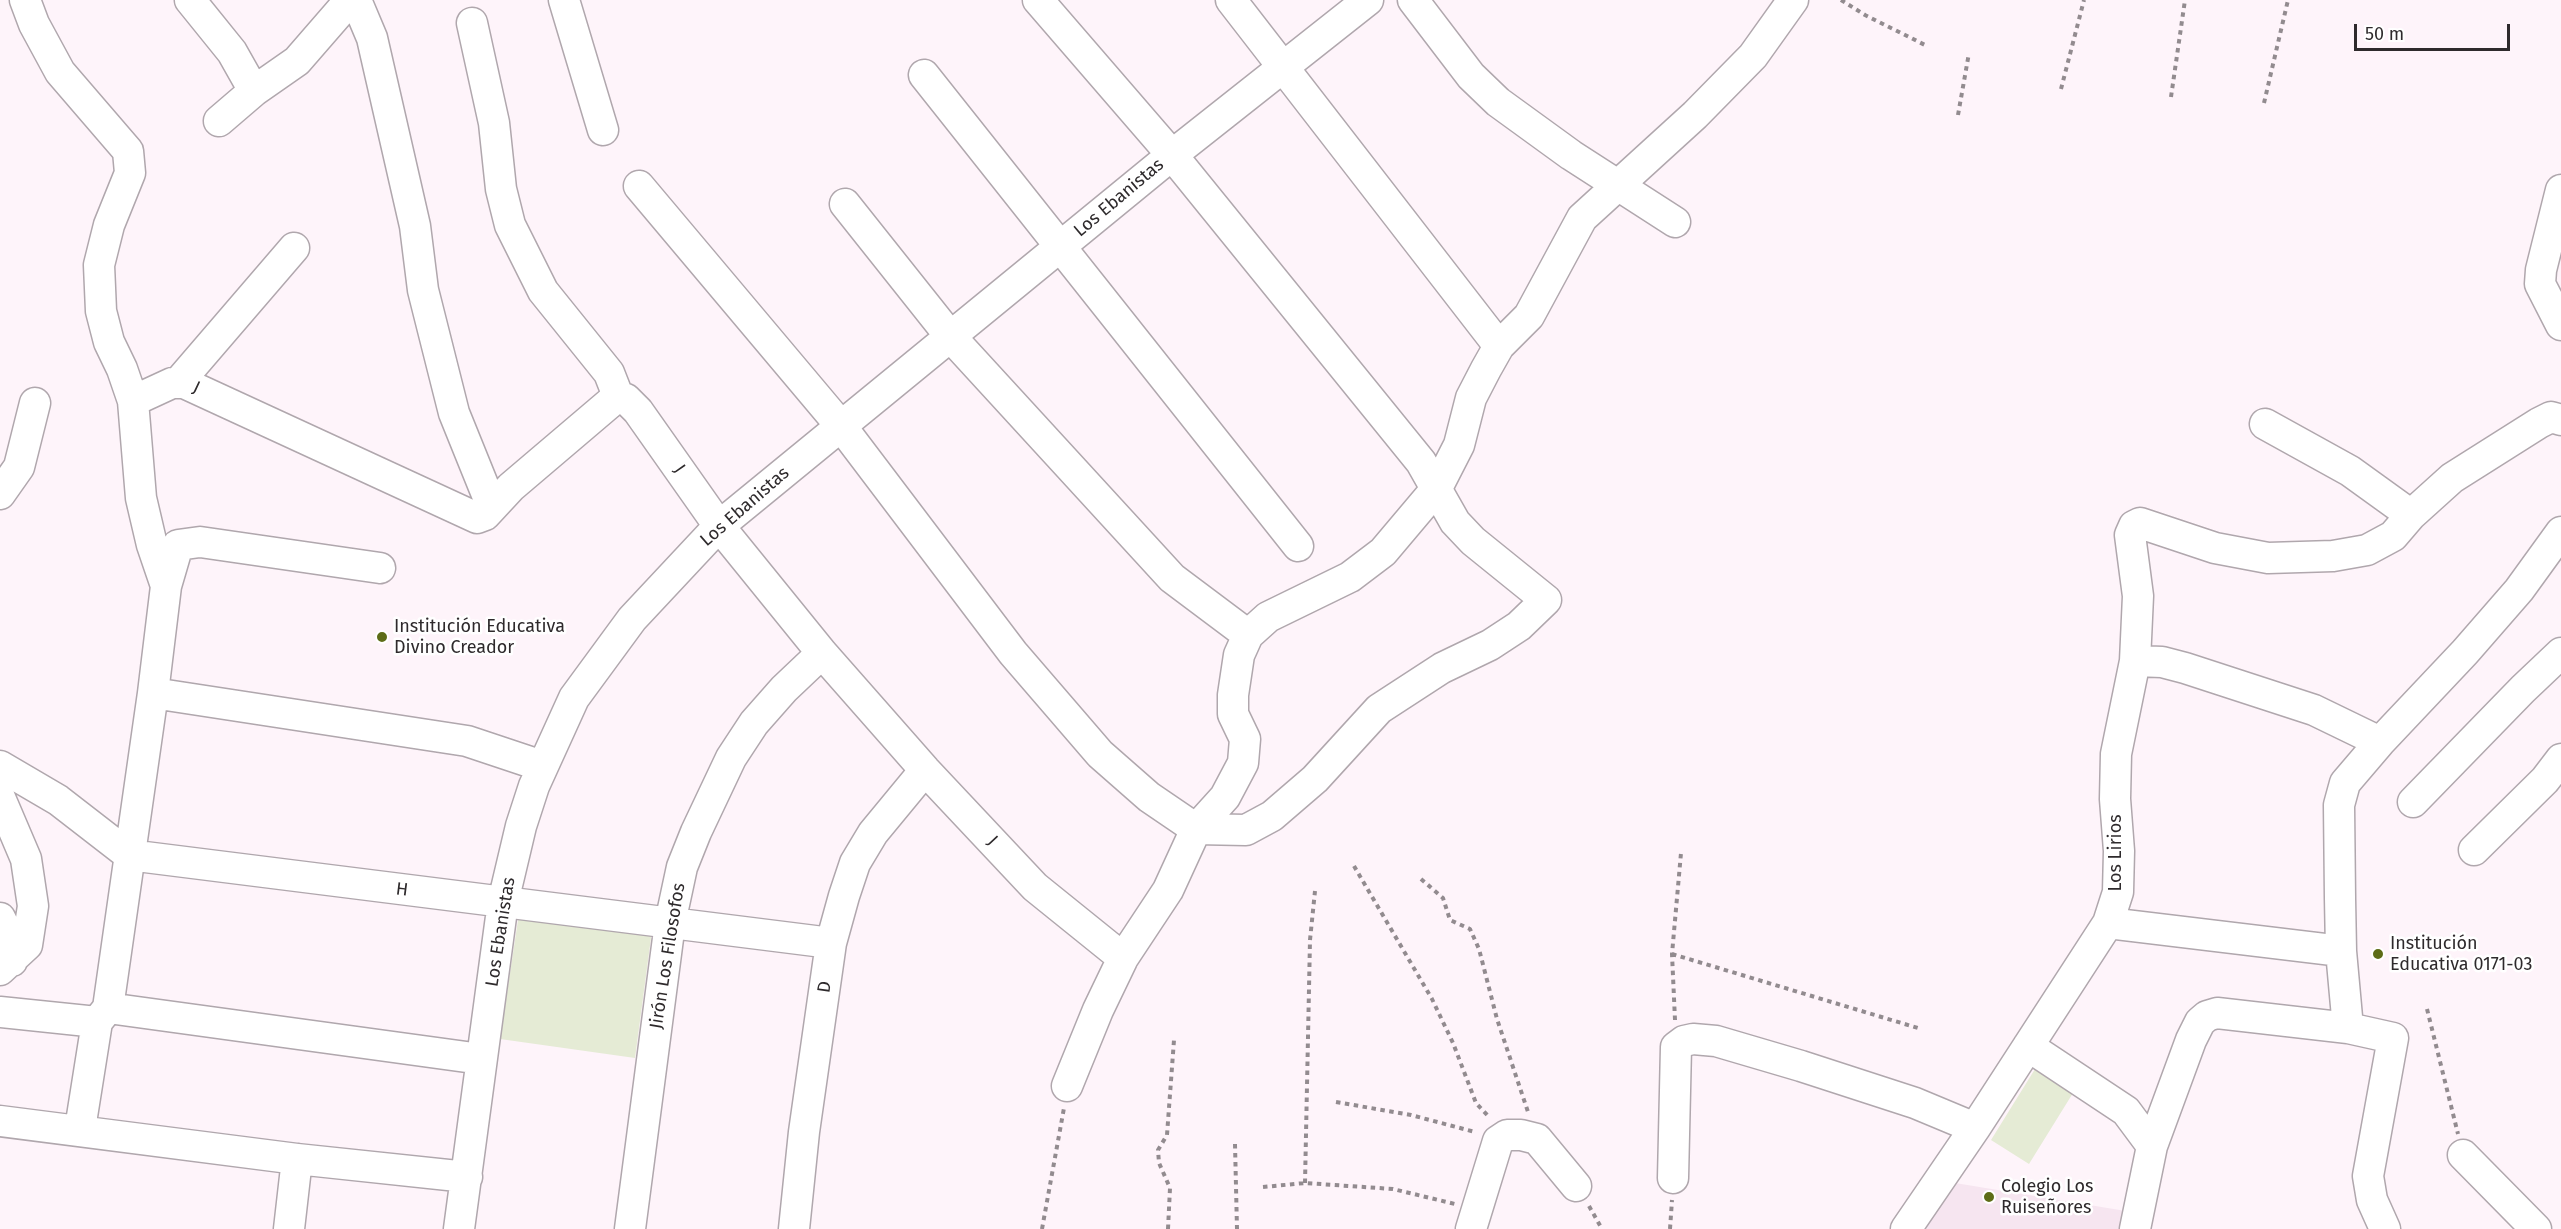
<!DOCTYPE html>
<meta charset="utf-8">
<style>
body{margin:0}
#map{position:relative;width:2561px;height:1229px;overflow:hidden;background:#fef4fa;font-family:"Fira Sans",sans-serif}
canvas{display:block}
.scale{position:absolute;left:2354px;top:24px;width:156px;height:27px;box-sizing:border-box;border:3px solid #2e2a2c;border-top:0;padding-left:8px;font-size:18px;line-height:21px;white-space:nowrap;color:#2e2a2c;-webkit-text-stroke:4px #fff;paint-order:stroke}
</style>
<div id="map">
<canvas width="2561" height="1229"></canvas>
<div class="scale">50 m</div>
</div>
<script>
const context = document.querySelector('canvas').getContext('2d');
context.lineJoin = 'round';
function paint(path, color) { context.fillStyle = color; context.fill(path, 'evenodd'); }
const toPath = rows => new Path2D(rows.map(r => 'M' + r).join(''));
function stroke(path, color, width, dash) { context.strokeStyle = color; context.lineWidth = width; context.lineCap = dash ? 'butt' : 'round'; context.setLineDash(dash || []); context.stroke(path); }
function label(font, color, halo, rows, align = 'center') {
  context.font = font + ' "Fira Sans",sans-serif'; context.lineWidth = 5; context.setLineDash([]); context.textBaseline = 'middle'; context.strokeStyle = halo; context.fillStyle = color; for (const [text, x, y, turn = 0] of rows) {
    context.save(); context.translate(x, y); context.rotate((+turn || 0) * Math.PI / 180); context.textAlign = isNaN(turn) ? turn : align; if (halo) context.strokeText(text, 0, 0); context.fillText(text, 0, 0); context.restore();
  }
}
const built = toPath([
 [1949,1182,2132,1212,2128,1229,1917,1229]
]);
const green = toPath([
 [520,907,653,923,635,1058,500,1039],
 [2035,1069,2073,1093,2029,1164,1991,1140]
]);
const path = toPath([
 [1841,0,1865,15,1925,45],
 [2061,89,2084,0],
 [2171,97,2185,0],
 [2264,103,2288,0],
 [1958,115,1969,53],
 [1354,866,1432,999,1453,1043,1476,1103,1489,1117],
 [1421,879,1443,898,1450,920,1470,929,1479,949,1497,1019,1528,1112],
 [1672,954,1918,1028],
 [2427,1009,2458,1134],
 [1675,1020,1672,954,1681,853],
 [1336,1102,1411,1115,1475,1132],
 [1235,1144,1237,1229],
 [1305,1183,1310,940,1315,891],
 [1263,1187,1305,1183,1393,1189,1455,1204],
 [1589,1206,1602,1229],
 [1042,1229,1064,1108],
 [1168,1229,1170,1188,1159,1163,1158,1150,1167,1135,1174,1040],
 [1670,1229,1672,1200]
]);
const minor = toPath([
 [25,0,34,24,60,72,128,151,130,173,109,225,99,265,101,311,109,342,122,369,133,401,141,498,152,545,166,586],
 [190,0,232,52,254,91],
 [356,0,372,38,415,226,423,290,454,413,492,507],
 [564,0,603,130],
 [1231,0,1499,346],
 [1413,0,1471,76,1498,102,1571,155,1675,222],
 [472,23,494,123,501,189,510,225,543,291,609,373,618,396],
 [924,75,1298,546],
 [219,121,254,91,297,61,350,0],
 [639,186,841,426,1013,653,1100,754,1149,797,1196,829,1246,830,1272,816,1315,779,1379,709,1442,668,1490,645,1519,626,1546,600,1473,541,1455,522,1421,462,1172,155,1038,0],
 [2561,190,2541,270,2540,284,2561,325],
 [845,204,950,336,1172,578,1248,635],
 [178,383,294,248],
 [618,396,626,399,638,411,719,526,822,653,925,770,1035,887,1123,958],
 [133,401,172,383,184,383,477,518,485,515,511,487,618,396],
 [2265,424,2350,471,2411,515],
 [0,494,19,467,35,403],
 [2135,661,2162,662,2185,668,2314,710,2380,742],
 [153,693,467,741,542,766],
 [0,766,58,800,129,855,831,943],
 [0,798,26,859,33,906,27,945,0,970],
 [2413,802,2523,689,2561,653],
 [2474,850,2545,780,2561,759],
 [0,918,4,926,12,961],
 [2108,923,2341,951],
 [108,1008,481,1059],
 [0,1012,97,1022],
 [2348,1028,2341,951,2340,898,2339,805,2345,783,2380,742,2465,652,2519,590,2561,532],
 [2028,1046,2126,1111,2152,1146],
 [1067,1086,1098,1010,1123,958,1168,890,1196,829,1225,797,1243,763,1245,739,1233,714,1233,695,1239,655,1248,635,1268,617,1350,577,1383,552,1437,488,1459,445,1471,398,1486,369,1499,346,1529,316,1582,218,1695,115,1753,56,1793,0],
 [0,1121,297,1159,467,1177],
 [80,1129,97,1022,108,1008,153,693,166,586,178,545,200,542,380,568],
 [2463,1155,2536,1229],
 [1673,1178,1676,1047,1684,1041,1693,1039,1716,1041,1801,1066,1915,1103,1975,1128],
 [289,1229,297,1159],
 [459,1229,503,902,521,826,534,786,574,698,632,619,719,526,1172,155,1368,0],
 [630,1229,670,923,682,867,696,832,731,758,754,723,784,689,822,653],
 [794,1229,804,1132,831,943,844,896,855,863,873,833,925,770],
 [1471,1229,1498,1141,1507,1135,1521,1135,1537,1139,1576,1186],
 [1906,1229,1975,1128,2108,923,2118,892,2119,851,2115,799,2116,754,2135,661,2138,596,2130,535,2134,526,2140,523,2215,548,2268,558,2333,556,2367,550,2393,536,2411,515,2452,478,2539,423,2551,417,2561,420],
 [2135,1229,2152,1146,2191,1040,2200,1022,2207,1016,2217,1013,2348,1028,2393,1038,2368,1176,2372,1200,2385,1229]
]);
const markers = [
 [382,637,6,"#5d6c17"],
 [2378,954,6,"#5d6c17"],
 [1989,1197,6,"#5d6c17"]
];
const streetNames = [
 ["Los Ebanistas",1119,198,-40],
 ["J",196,388,25],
 ["J",679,469,55],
 ["Los Ebanistas",745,507,-41],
 ["J",992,841,47],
 ["Los Lirios",2116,853,-90],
 ["H",402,890,7],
 ["Los Ebanistas",501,932,-81],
 ["Jirón Los Filosofos",668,956,-81],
 ["D",825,987,-82]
];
const poiNames = [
 ["Institución Educativa",394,627],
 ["Divino Creador",394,648],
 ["Institución",2390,944],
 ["Educativa 0171-03",2390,965],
 ["Colegio Los",2001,1187],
 ["Ruiseñores",2001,1208]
];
paint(built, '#f6e5f0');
paint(green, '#e5ebd5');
stroke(minor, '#b0a7ad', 33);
stroke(path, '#928b8f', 4, [4.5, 4.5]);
stroke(minor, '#fff', 30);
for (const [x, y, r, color] of markers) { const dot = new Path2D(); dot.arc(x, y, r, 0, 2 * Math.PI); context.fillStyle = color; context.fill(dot); stroke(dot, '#fff', 2); }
label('18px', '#2e2a2c', '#fff', streetNames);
label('18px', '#2e2a2c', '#fff', poiNames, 'left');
</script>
